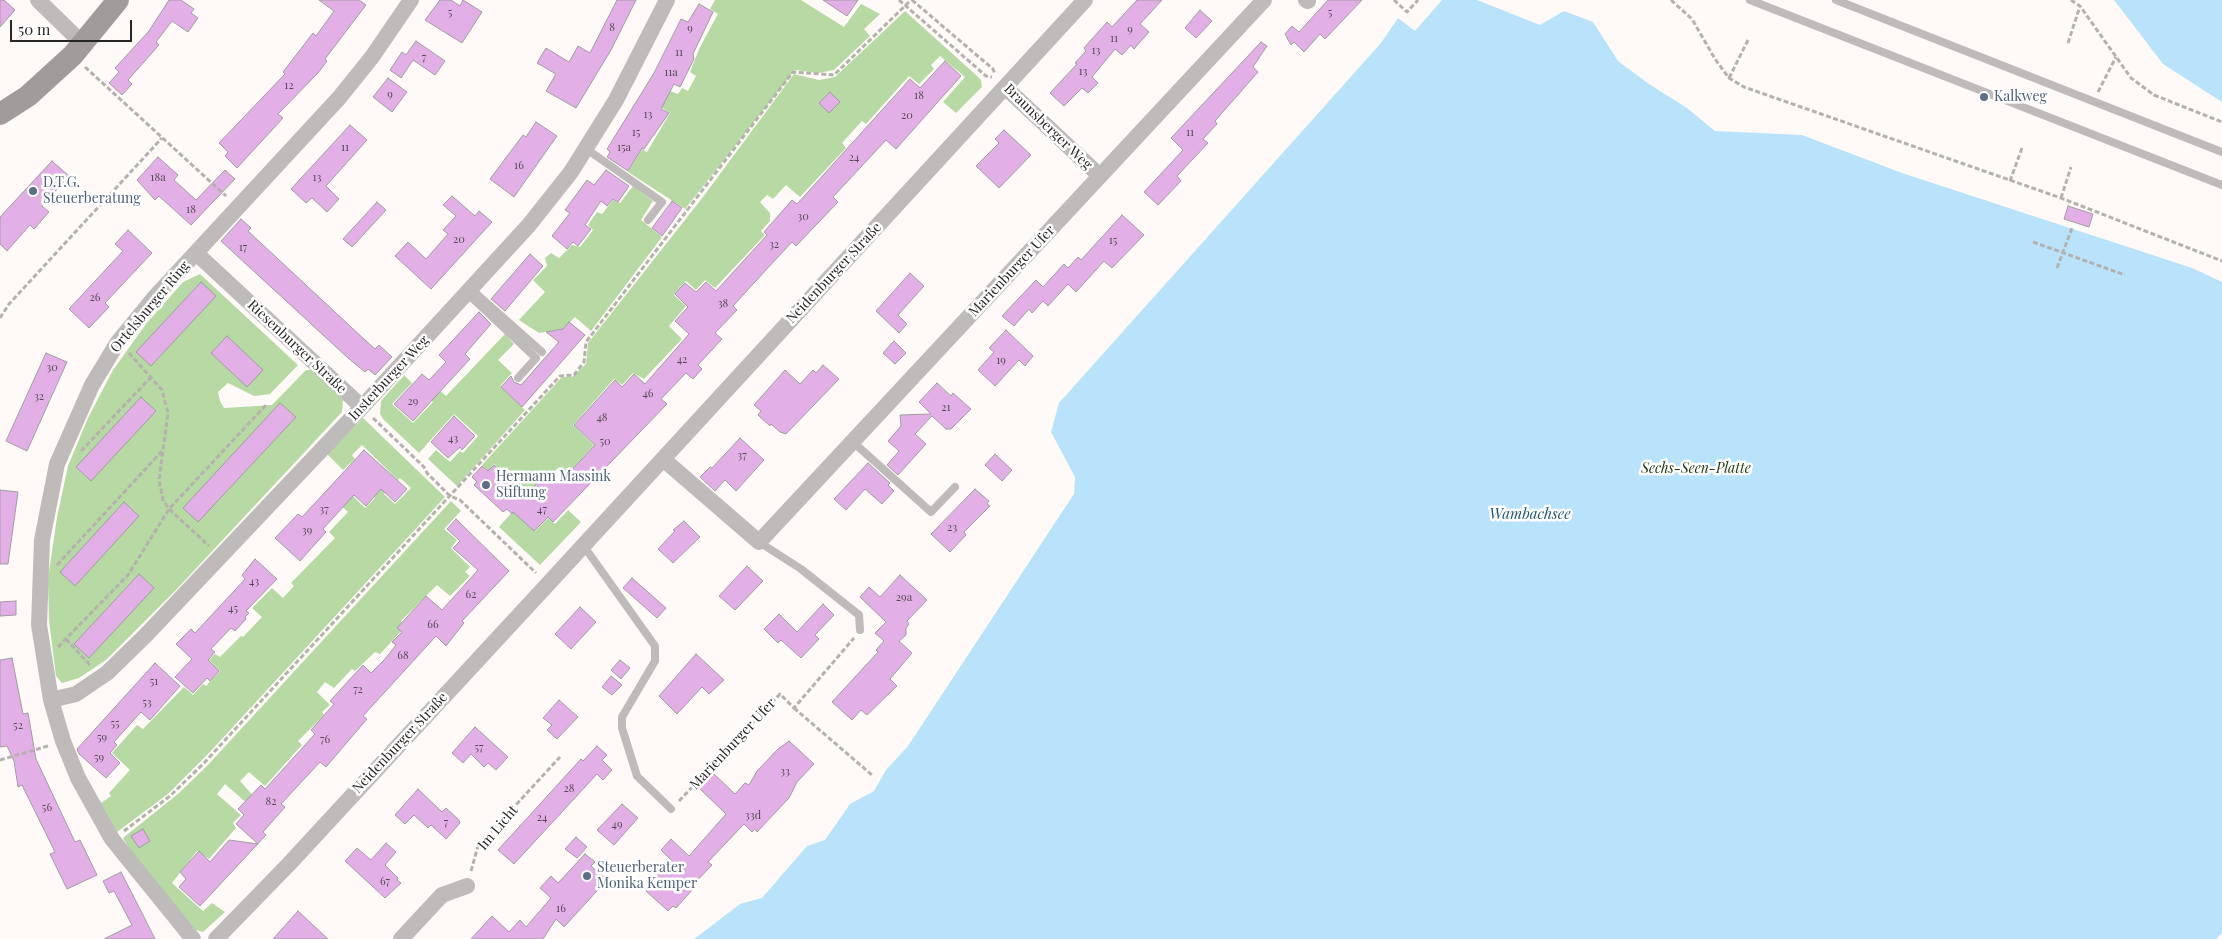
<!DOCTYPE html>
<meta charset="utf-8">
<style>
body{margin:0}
#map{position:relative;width:2222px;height:939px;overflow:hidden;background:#fffaf7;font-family:"Playfair Display",serif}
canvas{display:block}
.scale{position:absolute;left:10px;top:20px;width:122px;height:22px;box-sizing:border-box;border:2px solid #282624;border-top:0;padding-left:6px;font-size:15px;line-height:18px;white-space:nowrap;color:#282624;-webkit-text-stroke:4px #fff;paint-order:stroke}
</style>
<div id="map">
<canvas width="2222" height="939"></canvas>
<div class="scale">50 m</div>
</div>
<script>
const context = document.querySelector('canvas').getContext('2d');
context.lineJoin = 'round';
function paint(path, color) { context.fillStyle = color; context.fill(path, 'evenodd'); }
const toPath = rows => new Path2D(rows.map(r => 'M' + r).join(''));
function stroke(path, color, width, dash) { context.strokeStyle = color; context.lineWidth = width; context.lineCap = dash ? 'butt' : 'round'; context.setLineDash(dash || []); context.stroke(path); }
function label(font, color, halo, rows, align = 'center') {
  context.font = font + ' "Playfair Display",serif'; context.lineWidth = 5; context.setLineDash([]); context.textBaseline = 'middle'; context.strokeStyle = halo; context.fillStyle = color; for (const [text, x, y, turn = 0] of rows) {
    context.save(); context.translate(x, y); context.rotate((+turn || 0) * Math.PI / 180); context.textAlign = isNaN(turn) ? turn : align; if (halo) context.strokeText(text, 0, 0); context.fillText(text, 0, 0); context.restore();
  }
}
const green = toPath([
 [715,0,801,0,844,27,861,4,880,14,864,29,870,36,834,70,818,73,795,70,685,209,628,172,642,149,647,152,670,113,656,104,664,89,678,94,682,88,688,91,696,76,690,72,700,47,718,14,710,9],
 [905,11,975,74,981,80,982,87,956,113,943,102,965,77,940,56,931,65,934,69,919,84,909,76,866,124,862,121,842,143,846,148,800,197,786,185,773,199,767,195,760,202,770,213,770,221,761,231,765,235,715,288,705,280,696,290,686,281,679,288,674,295,686,306,669,326,682,339,644,379,633,373,622,385,614,379,573,425,594,445,568,474,559,467,551,475,546,472,523,502,518,498,524,491,494,464,488,471,482,465,562,377,572,377,586,364,588,343,703,197,794,74,819,80,835,77],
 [633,186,653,201,641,220,662,237,591,331,575,317,563,329,539,333,519,320,545,292,533,280,547,266,545,258,551,253,559,258,572,245,580,247,593,230,588,225,597,212,602,214,613,200,620,203],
 [200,274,298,365,270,394,254,396,228,383,218,392,220,401,224,408,272,405,306,370,312,370,343,400,342,412,176,590,106,660,79,678,62,683,56,676,49,620,48,579,57,517,68,466,88,418,113,370,146,324,183,282],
 [505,334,514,344,498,360,512,373,500,386,525,410,457,486,428,459,436,450,450,462,460,451,463,453,478,436,454,414,419,453,384,420,380,414,381,401,404,375,412,383,392,404,413,423,433,402,423,392,432,384,446,396],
 [363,418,445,497,209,753,168,794,117,832,101,803,111,796,109,793,130,770,112,753,137,725,143,729,184,687,193,695,203,684,206,686,220,671,209,660,215,654,220,657,241,636,243,637,262,617,252,608,272,588,283,598,294,586,291,583,335,538,329,532,348,512,335,500,346,489,365,508,375,498,355,479,387,490,384,494,395,504,411,488,400,478,398,480,362,445,352,455,355,459,343,470,327,454],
 [451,501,461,511,444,529,457,540,451,548,470,567,465,572,470,576,450,596,437,585,401,621,406,626,380,654,375,652,355,671,352,669,334,688,325,682,317,692,330,705,322,712,324,715,298,741,302,745,265,786,249,772,240,781,256,799,249,805,225,784,217,794,241,815,233,823,236,828,209,859,197,851,172,883,203,911,212,903,225,912,203,932,196,930,138,863,123,838,179,793,207,766],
 [568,510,581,522,540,565,499,527,513,511,535,531,548,518,555,524]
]);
const water = toPath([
 [1442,0,1477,0,1540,25,1564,11,1593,22,1618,61,1649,84,1687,108,1715,131,1802,135,1902,173,2192,268,2222,282,2222,933,2216,939,694,939,740,904,762,898,807,846,825,840,850,804,874,791,886,770,908,746,1074,494,1075,477,1051,432,1059,403,1381,43,1398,18,1415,31],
 [2114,0,2222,0,2222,102,2163,64]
]);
const building = toPath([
 [0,0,4,0,15,10,0,27,0,0],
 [169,0,181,0,194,9,191,13,198,18,188,32,172,21,156,42,159,45,128,80,132,84,122,95,109,83,119,72,115,68,149,31,169,0],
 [319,0,359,0,366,5,325,59,327,61,318,73,278,114,283,118,237,168,225,156,228,152,219,143,285,74,283,72,313,33,316,36,334,11,319,0],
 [440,0,451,0,460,6,463,0,482,12,462,43,425,20,440,0],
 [617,0,636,0,611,50,576,108,546,91,556,74,537,63,546,48,569,62,578,46,590,53,617,0],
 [823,0,858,0,847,16,823,0],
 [1137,0,1162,0,1140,24,1149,32,1134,49,1131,45,1122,55,1115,49,1092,77,1098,83,1088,93,1082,88,1064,106,1050,93,1077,64,1075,63,1086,51,1084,48,1107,22,1112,27,1137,0],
 [1328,0,1362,0,1325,39,1320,34,1304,52,1294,42,1291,45,1285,34,1292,26,1299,32,1328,0],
 [699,4,713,12,693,54,694,59,680,87,674,84,661,109,669,113,644,149,642,148,628,171,607,157,610,152,607,149,654,73,681,19,688,22,699,4],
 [1200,10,1212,21,1196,38,1185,28,1200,10],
 [416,41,445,61,435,75,413,60,401,78,390,70,402,52,406,55,416,41],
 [1261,42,1267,46,1253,67,1258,72,1215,121,1217,124,1203,139,1208,143,1177,176,1181,181,1158,205,1144,192,1183,150,1171,138,1261,42],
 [945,61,961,76,896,149,886,140,833,197,838,202,796,246,792,242,765,271,733,306,737,310,715,333,722,339,698,365,702,369,693,379,686,373,661,399,667,404,553,522,548,517,534,531,513,512,512,514,507,509,503,512,474,485,477,482,472,477,482,466,488,471,494,465,526,494,546,475,555,484,566,473,568,474,595,445,574,425,615,380,622,387,634,374,645,384,689,334,675,321,688,307,675,294,680,288,685,283,696,292,706,282,716,291,767,235,764,232,792,200,797,204,910,79,920,88,945,61],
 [388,78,407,92,392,112,373,97,388,78],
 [830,92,840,102,829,113,819,103,830,92],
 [536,122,557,136,514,197,490,179,523,135,526,137,536,122],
 [350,125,367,140,326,186,339,199,327,212,312,198,306,203,291,189,350,125],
 [1004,130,1031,155,999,188,976,166,999,143,995,139,1004,130],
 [158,157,178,175,174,180,196,200,225,170,235,179,191,225,159,196,155,200,137,180,158,157],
 [52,161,69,176,42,206,49,212,34,229,30,225,7,251,0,244,0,217,52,161],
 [606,170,629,186,618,202,613,199,607,206,601,201,585,225,591,229,578,246,573,242,567,249,552,236,570,213,565,210,587,180,594,185,606,170],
 [452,196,475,216,479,211,492,222,431,289,395,256,408,242,426,259,448,234,443,230,456,216,443,205,452,196],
 [672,201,682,208,662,236,652,228,672,201],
 [377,202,386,210,352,247,343,239,377,202],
 [2068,206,2093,214,2089,227,2064,219,2068,206],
 [1122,215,1144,235,1112,268,1104,261,1076,292,1068,284,1048,306,1043,301,1032,313,1029,309,1014,326,1002,316,1036,280,1043,287,1064,264,1068,268,1078,257,1081,260,1122,215],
 [241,219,251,228,248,231,365,340,375,349,379,345,392,357,375,375,368,369,365,372,348,358,221,241,241,219],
 [128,230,152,253,105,303,109,307,89,328,69,309,123,251,115,244,128,230],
 [530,254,543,266,505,311,491,299,530,254],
 [910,273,924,286,898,315,907,324,899,333,876,311,910,273],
 [201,282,216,296,151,366,136,352,201,282],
 [479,312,491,324,465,354,470,359,413,421,394,404,422,374,429,380,446,362,439,355,479,312],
 [569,322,585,335,522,407,501,387,511,376,514,382,521,385,559,342,546,332,563,329,569,322],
 [1006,330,1033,356,1025,366,1019,360,995,386,978,370,994,352,989,348,1006,330],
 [227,336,263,370,247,387,211,353,227,336],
 [894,341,906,353,895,364,883,353,894,341],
 [46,353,67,362,27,451,6,441,46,353],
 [823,365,839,379,786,434,780,432,771,424,770,426,758,415,761,411,754,405,785,370,800,384,813,370,816,373,823,365],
 [937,383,951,396,953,393,971,409,951,429,946,429,932,416,915,434,926,444,898,475,887,465,899,451,888,441,901,426,900,415,931,414,919,402,937,383],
 [141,397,156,411,91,481,76,467,141,397],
 [280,403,296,417,198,522,183,508,280,403],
 [454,416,475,436,462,450,460,447,448,458,431,442,454,416],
 [740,438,764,460,736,491,725,480,715,491,700,477,710,467,712,468,740,438],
 [364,450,407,489,395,502,381,489,366,506,354,495,323,529,326,532,300,561,275,538,298,514,302,517,364,450],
 [995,454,1012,470,1002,481,985,465,995,454],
 [868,463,890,483,888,485,894,491,882,504,865,489,846,510,834,499,868,463],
 [975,489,989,501,987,504,990,506,964,532,966,535,950,552,931,534,975,489],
 [0,490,18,492,8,564,0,564,0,490],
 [124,502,139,516,75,586,60,572,124,502],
 [456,519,509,571,462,621,464,623,446,646,436,636,363,716,367,719,326,767,320,762,281,804,285,807,263,832,266,835,200,906,179,887,186,879,180,872,199,851,210,862,229,840,258,844,236,824,244,815,238,809,261,785,265,789,315,734,311,730,334,704,330,701,363,665,371,673,385,659,396,645,392,642,402,632,397,628,426,596,442,610,478,570,453,548,460,541,447,529,456,519],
 [684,521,700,537,673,563,658,549,675,531,673,530,684,521],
 [255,559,277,579,246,611,249,613,245,617,246,619,235,631,231,628,211,649,215,652,208,660,219,671,210,681,207,678,193,693,175,677,192,659,176,644,191,629,195,633,234,591,245,579,242,575,255,559],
 [747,566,763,581,735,610,719,596,747,566],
 [139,574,154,588,89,658,74,644,139,574],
 [900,575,927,600,907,621,909,624,906,628,906,635,899,641,912,653,890,679,897,686,867,715,861,710,852,720,832,702,878,652,876,650,884,641,875,633,886,622,860,597,869,587,880,597,900,575],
 [632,578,666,608,657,618,623,588,632,578],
 [16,601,16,615,0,616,0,602,16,601],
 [823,604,834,615,815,635,819,639,801,658,781,640,778,643,764,629,779,614,797,632,823,604],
 [580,607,596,622,571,649,555,634,580,607],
 [696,654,724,680,709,694,702,687,677,714,659,696,696,654],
 [12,658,23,714,28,713,36,759,75,842,80,840,97,875,67,889,50,854,55,852,22,785,18,787,14,761,7,746,0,747,0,660,12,658],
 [620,660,630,668,621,679,611,670,620,660],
 [155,663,180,686,150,720,141,712,114,742,117,745,110,753,120,763,106,778,79,754,77,749,155,663],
 [611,676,622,685,612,695,602,687,611,676],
 [559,700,578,717,557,739,547,730,552,725,543,718,559,700],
 [475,727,508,757,496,770,488,763,484,767,471,754,463,763,452,753,475,727],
 [789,741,814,764,797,782,789,798,757,832,755,829,752,832,744,824,708,862,712,865,691,887,693,889,676,908,673,906,668,911,646,891,650,887,648,885,671,860,661,850,671,839,689,856,726,814,698,787,712,772,735,794,745,783,749,785,757,771,778,749,789,741],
 [597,746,607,755,602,760,612,770,603,780,597,774,514,864,498,850,581,759,583,761,597,746],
 [418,789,442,812,446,808,459,820,460,823,446,839,431,825,428,828,414,815,405,824,395,815,418,789],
 [622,804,638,818,614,845,597,830,622,804],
 [143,829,150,841,139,848,131,836,143,829],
 [576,837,587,847,577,858,565,849,576,837],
 [386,843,396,852,385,865,398,878,397,880,401,883,385,898,345,861,357,848,371,860,386,843],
 [585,854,595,862,591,866,607,880,564,927,556,919,543,939,471,939,492,916,509,932,520,920,526,927,551,898,540,888,551,876,558,883,585,854],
 [121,872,142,913,155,939,104,939,132,925,114,891,109,893,103,881,121,872],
 [298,911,328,939,273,939,298,911]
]);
const path = toPath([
 [899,0,986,76,992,77],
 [912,0,993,69,995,74],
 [1394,0,1407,12,1418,0],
 [1671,0,1692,19,1715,59,1729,78,1744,87,2061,198,2222,261],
 [2071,0,2080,6,2131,78,2154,95,2222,122],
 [2068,43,2080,6],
 [85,67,226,196],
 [1729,78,1748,40],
 [2098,92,2116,57],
 [2010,181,2022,148],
 [2061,198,2071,167],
 [2033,242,2125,275],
 [2057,268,2072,228],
 [0,318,9,304,162,138],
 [129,353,162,390,168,413,159,480,163,500,169,509,209,546],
 [373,418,424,467,427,473,450,496,460,500,536,573],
 [81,451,152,376],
 [57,565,163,450],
 [66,639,90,665],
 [58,647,128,575,169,509,267,404],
 [794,708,872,775],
 [0,760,48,746],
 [679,801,780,694,794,708,854,638],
 [124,831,170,796,204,763,560,376,574,375,584,362,586,342,793,72,834,75,911,0],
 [471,871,478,846,560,757]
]);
const service = toPath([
 [1750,0,2222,185],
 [1836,0,2222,152],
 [585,148,662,202,648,220],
 [471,289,542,352],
 [467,293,536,358,518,378],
 [853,442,931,512,955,487],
 [759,542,801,569,859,615,860,630],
 [583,545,655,646,655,661,622,717,622,728,637,776,671,809]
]);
const minor = toPath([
 [38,0,83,44],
 [1306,0,1308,1],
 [1005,87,1100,176],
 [196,253,362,407],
 [663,459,759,542,1264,0],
 [51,700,76,694,107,673,146,635,362,407,529,225,571,172,616,100,667,0],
 [193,939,112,839,78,778,63,741,51,700,39,625,42,540,57,464,92,385,118,342,154,298,339,98,372,57,411,0],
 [216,939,289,864,548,584,1085,0],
 [401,939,442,895,467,886]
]);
const secondary = toPath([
 [0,114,28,96,73,55,118,0]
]);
const markers = [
 [1984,97,5,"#5c6f8a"],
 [33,191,5,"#5c6f8a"],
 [486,485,5,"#5c6f8a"],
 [587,876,5,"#5c6f8a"]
];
const numberNames = [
 ["5",450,13],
 ["5",1330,13],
 ["8",612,28],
 ["9",690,29],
 ["9",1130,30],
 ["11",1114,39],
 ["13",1096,51],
 ["11",679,53],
 ["7",424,58],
 ["13",1083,72],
 ["11a",671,73],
 ["12",289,86],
 ["9",390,95],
 ["18",919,96],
 ["13",648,115],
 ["20",907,116],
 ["15",636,133],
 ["11",1190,133],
 ["11",345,148],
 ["15a",624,148],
 ["24",854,158],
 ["16",519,166],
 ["18a",158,178],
 ["13",317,178],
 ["18",191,210],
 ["30",803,217],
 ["20",459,240],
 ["15",1113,241],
 ["32",774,245],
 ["17",243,248],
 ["26",95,298],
 ["38",723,304],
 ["42",682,360],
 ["19",1001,361],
 ["30",52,368],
 ["46",648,394],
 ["32",39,397],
 ["29",413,402],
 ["21",946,408],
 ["48",602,418],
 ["43",453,439],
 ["50",605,442],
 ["37",742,456],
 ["37",324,510],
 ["47",542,510],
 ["23",952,528],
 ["39",307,531],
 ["43",254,582],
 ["62",471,595],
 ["29a",904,598],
 ["45",233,609],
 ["66",433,625],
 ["68",403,656],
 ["51",154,682],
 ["72",358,690],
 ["53",147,703],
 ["55",115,724],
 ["52",18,726],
 ["59",102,738],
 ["76",325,740],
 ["57",479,748],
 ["59",99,758],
 ["33",785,772],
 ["28",569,789],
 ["82",271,802],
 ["56",47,808],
 ["33d",753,816],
 ["24",542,818],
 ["7",446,823],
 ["49",617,825],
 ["67",385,882],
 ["16",561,909]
];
const serviceNames = [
 ["Kalkweg",1994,97],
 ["D.T.G.",43,183],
 ["Steuerberatung",43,199],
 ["Hermann Massink",496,477],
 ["Stiftung",496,493],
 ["Steuerberater",597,868],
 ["Monika Kemper",597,884]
];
const streetNames = [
 ["Braunsberger Weg",1048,127,44],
 ["Marienburger Ufer",1012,271,-47],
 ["Neidenburger Straße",834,273,-47],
 ["Ortelsburger Ring",150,307,-50],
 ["Riesenburger Straße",297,347,43],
 ["Insterburger Weg",389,378,-47],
 ["Neidenburger Straße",400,743,-47],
 ["Marienburger Ufer",733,744,-47],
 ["Im Licht",498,828,-50]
];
const parkNames = [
 ["Sechs-Seen-Platte",1696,469]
];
const waterNames = [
 ["Wambachsee",1530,514]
];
paint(green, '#b7d9a4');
paint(water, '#b9e2fb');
paint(building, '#e2b0e6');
stroke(building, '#a19ca1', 1);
stroke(path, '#b5b1ae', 3, [5, 2.5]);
stroke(service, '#bfbbbb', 8);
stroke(minor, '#bfbbbb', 16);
stroke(secondary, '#a19b9c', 22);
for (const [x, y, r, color] of markers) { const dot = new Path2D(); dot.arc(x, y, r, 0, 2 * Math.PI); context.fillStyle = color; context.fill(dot); stroke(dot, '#fff', 2); }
label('11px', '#564854', null, numberNames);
label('14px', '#4e5e75', '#fff', serviceNames, 'left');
label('14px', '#282624', '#fff', streetNames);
label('italic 14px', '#203a10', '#fff', parkNames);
label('italic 15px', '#235875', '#fff', waterNames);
</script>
